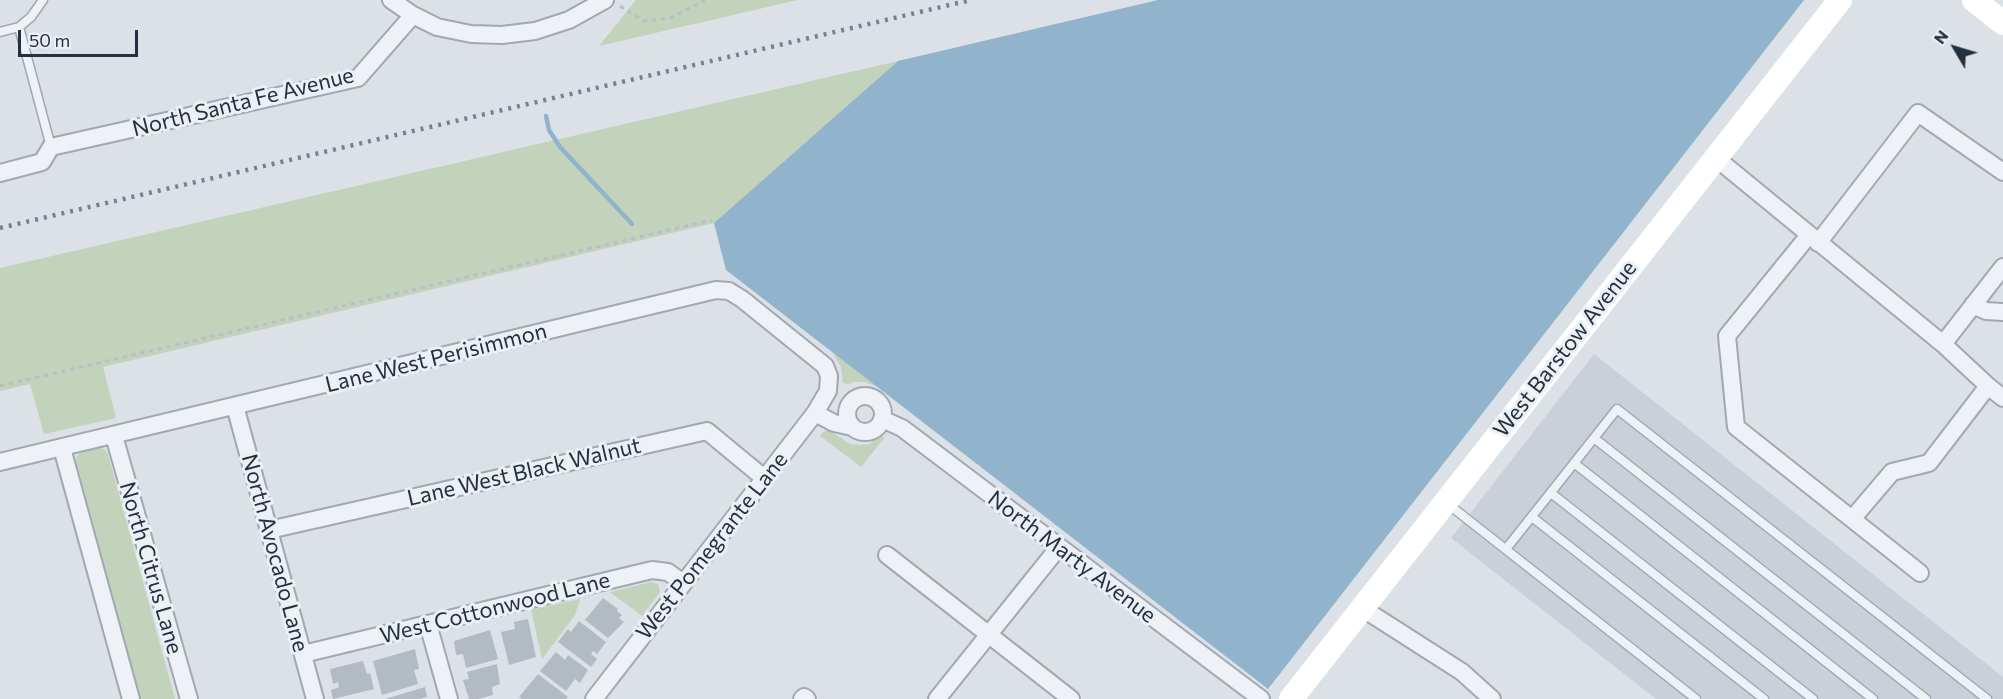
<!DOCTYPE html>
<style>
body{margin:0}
#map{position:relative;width:2003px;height:699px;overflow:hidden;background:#dbe1e7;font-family:Commissioner,sans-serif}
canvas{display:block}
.north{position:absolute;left:1925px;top:18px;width:60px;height:60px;-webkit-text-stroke:4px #eaf0f5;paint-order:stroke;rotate:308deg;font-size:16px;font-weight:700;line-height:24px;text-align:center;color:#23303e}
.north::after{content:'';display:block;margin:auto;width:21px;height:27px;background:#23303e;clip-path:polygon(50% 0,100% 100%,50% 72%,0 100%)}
.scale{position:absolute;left:18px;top:30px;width:120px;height:27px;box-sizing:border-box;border:3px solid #23303e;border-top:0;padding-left:8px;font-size:18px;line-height:21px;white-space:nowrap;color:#23303e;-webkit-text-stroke:4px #eaf0f5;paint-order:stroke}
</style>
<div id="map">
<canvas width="2003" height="699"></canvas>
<div class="north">N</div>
<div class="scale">50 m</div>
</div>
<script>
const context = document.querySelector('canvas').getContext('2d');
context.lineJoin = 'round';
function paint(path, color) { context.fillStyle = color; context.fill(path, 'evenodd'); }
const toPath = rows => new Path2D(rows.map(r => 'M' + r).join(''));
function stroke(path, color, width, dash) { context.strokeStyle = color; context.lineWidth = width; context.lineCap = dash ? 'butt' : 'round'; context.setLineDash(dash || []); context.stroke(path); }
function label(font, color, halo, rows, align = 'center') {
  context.font = font + ' Commissioner,sans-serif'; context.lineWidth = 6; context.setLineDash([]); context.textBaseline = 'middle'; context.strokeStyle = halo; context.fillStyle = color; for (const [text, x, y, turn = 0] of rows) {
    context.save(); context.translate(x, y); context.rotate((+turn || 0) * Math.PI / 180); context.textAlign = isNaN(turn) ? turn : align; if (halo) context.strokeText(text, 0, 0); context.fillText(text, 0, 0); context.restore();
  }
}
const built = toPath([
 [1594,354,2003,677,2003,699,1656,699,1451,538]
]);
const green = toPath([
 [636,0,798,0,599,46],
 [898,61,714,223,103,367,116,418,44,434,30,384,0,391,0,268],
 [832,351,876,386,864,382,853,382,848,384,843,383,841,367],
 [829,430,850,444,860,445,869,444,879,436,885,437,861,467,820,436,823,432],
 [99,448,104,449,108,454,175,699,141,699,76,461,77,456,82,452],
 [651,582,658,584,660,592,642,616,610,592],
 [580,599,575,615,542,659,531,610]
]);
const water = toPath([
 [1158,0,1804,0,1268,689,726,270,714,223,898,61]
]);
const stream = toPath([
 [546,116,549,130,560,147,632,224]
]);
const building = toPath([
 [603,598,618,609,617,611,622,615,619,618,624,622,608,638,585,620],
 [528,619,536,657,509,665,501,632,515,629,514,622],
 [579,621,606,642,597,654,593,651,591,654,597,659,591,667,558,642,568,629,571,632],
 [490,630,498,659,466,668,463,654,456,655,454,641],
 [415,649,419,669,414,670,418,684,382,695,373,661],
 [556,652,565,660,568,655,588,670,580,683,575,679,566,691,540,671],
 [363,661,367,674,370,673,374,689,333,699,331,690,339,687,338,682,333,684,330,669],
 [497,664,500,684,492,687,493,695,478,699,469,699,463,680,469,679,467,672],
 [538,674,568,697,566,699,522,699,519,697],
 [425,687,427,697,420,699,385,699]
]);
const path = toPath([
 [620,6,644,21,670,18,705,0],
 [0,386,712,220]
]);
const lane = toPath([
 [43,0,31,17,19,27,51,147],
 [0,32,19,27],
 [1594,438,1926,699],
 [1574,463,1873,699],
 [1551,493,1813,699],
 [1448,504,1696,699],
 [1532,517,1764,699],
 [1506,549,1617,409,1987,699]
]);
const street = toPath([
 [391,0,413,15,437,27,471,34,502,35,535,31,569,20,605,0],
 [1716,158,1943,344,1988,386,2003,398],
 [0,173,42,162,51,147,358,78,413,15],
 [1809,235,1727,336,1736,427,1920,573],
 [1818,243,1918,113,2003,172],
 [1973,305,1986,311,2003,312],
 [1943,344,2003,267],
 '847 414a18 18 0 1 1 36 0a18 18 0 1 1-36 0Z',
 [235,406,315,699],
 [815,413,834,423,852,427],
 [882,419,902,428,1261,699],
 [114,436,189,699],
 [62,448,131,699],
 [0,462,716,290,729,291,742,299,825,366,829,376,828,391,815,413,594,699],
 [1852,519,1892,472,1929,463,1988,386],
 [269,530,707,431,764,478],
 [887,555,1071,699],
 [1362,608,1462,672,1492,699],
 [428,624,449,699],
 [303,654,652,570,668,572,683,583],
 [802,699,804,697,807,699],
 [937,699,1059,547]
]);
const secondary = toPath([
 [1974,0,2003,23],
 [1291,699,1840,0]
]);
const rail = toPath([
 [0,228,971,0]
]);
const streetNames = [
 ["North Santa Fe Avenue",243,102,-14],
 ["West Barstow Avenue",1565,349,-52],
 ["Lane West Perisimmon",436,358,-14],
 ["Lane West Black Walnut",524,472,-13],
 ["West Pomegrante Lane",712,546,-52],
 ["North Avocado Lane",275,553,75],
 ["North Marty Avenue",1072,557,37],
 ["North Citrus Lane",151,568,74],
 ["West Cottonwood Lane",495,608,-14]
];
paint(built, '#c9d0d9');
paint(green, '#c3d2bb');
paint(water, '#91b3cc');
stroke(stream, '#91b3cc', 4.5);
paint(building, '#b2bac4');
stroke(lane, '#a0a8b1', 11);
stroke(street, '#a0a8b1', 20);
stroke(path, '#b9bfc5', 3, [4.5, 4.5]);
stroke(lane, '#eef1f5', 8);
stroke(street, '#eef1f5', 16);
stroke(secondary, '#fff', 24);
stroke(rail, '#738292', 4.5, [3, 6]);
label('22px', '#23303e', '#eaf0f5', streetNames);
</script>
